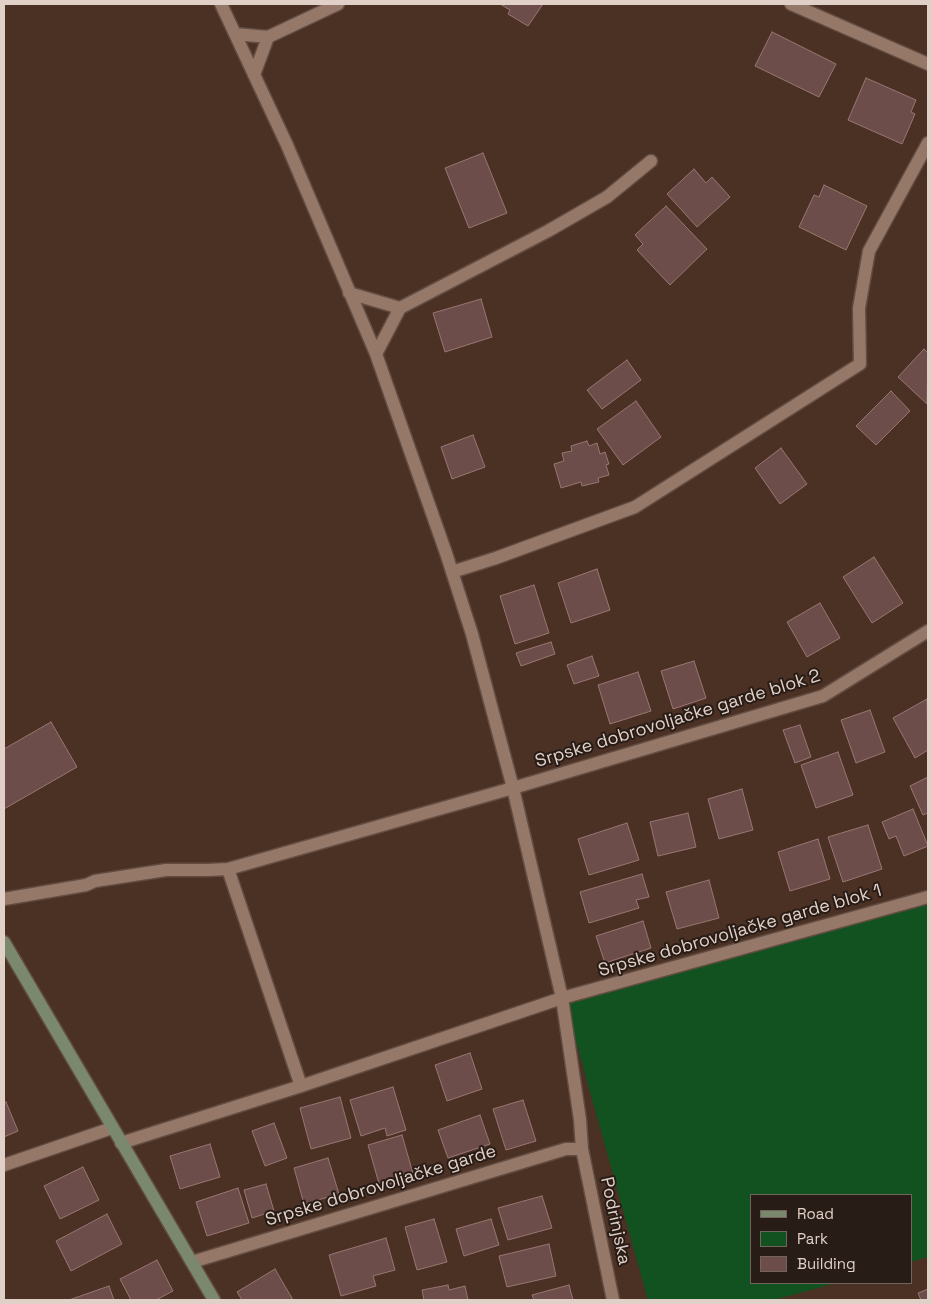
<!DOCTYPE html>
<meta charset="utf-8">
<style>
body{margin:0}
#map{position:relative;width:932px;height:1304px;overflow:hidden;background:#4b3024;font-family:"Space Grotesk",sans-serif}
canvas{display:block}
.frame{position:absolute;inset:0;border:5px solid #e1d0c8;pointer-events:none}
.legend{position:absolute;left:750px;top:1194px;width:162px;height:90px;box-sizing:border-box;background:#281c16;border:1px solid #72645d;margin:0;padding:6px 9px;list-style:none;font-size:15px;color:#e1d0c8}
.legend li{display:flex;align-items:center;gap:10px;height:25px}
.legend b{width:25px;border:1px solid #72645d}
</style>
<div id="map">
<canvas width="932" height="1304"></canvas>
<div class="frame"></div>
<ul class="legend">
<li><b style="height:6px;background:#7a886d"></b>Road</li>
<li><b style="height:14px;background:#115220"></b>Park</li>
<li><b style="height:14px;background:#6d4d4a"></b>Building</li>
</ul>
</div>
<script>
const context = document.querySelector('canvas').getContext('2d');
context.lineJoin = 'round';
function paint(path, color) { context.fillStyle = color; context.fill(path, 'evenodd'); }
const toPath = rows => new Path2D(rows.map(r => 'M' + r).join(''));
function stroke(path, color, width, dash) { context.strokeStyle = color; context.lineWidth = width; context.lineCap = dash ? 'butt' : 'round'; context.setLineDash(dash || []); context.stroke(path); }
function label(font, color, halo, rows, align = 'center') {
  context.font = font + ' "Space Grotesk",sans-serif'; context.lineWidth = 4; context.setLineDash([]); context.textBaseline = 'middle'; context.strokeStyle = halo; context.fillStyle = color; for (const [text, x, y, turn = 0] of rows) {
    context.save(); context.translate(x, y); context.rotate((+turn || 0) * Math.PI / 180); context.textAlign = isNaN(turn) ? turn : align; if (halo) context.strokeText(text, 0, 0); context.fillText(text, 0, 0); context.restore();
  }
}
const green = toPath([
 [928,900,928,1257,911,1262,911,1195,751,1195,751,1283,836,1283,774,1300,648,1300,565,1002]
]);
const building = toPath([
 [500,4,543,4,528,26,508,14,510,10,500,4],
 [772,32,836,64,819,97,755,66,772,32],
 [866,78,916,100,911,112,915,114,902,144,848,120,866,78],
 [483,153,507,213,469,228,445,168,483,153],
 [694,169,706,183,712,177,730,197,697,227,667,194,694,169],
 [824,185,867,206,846,250,799,227,814,195,819,197,824,185],
 [666,206,707,249,670,285,637,250,643,244,635,235,666,206],
 [481,299,492,337,445,352,433,313,481,299],
 [924,349,928,353,927,404,898,377,924,349],
 [627,360,641,380,602,409,587,390,627,360],
 [891,391,910,411,876,445,856,426,891,391],
 [636,401,661,437,623,465,597,429,636,401],
 [473,435,485,467,452,479,441,447,473,435],
 [587,441,589,446,597,443,600,454,605,452,609,464,606,465,609,475,598,478,599,482,582,486,581,482,561,488,554,464,564,461,562,453,572,451,571,446,587,441],
 [781,448,807,484,780,504,755,468,781,448],
 [874,557,903,603,872,623,843,577,874,557],
 [597,569,610,610,571,623,558,583,597,569],
 [534,585,549,633,515,644,500,596,534,585],
 [820,603,840,638,807,657,787,622,820,603],
 [551,642,555,654,521,666,516,653,551,642],
 [592,656,599,676,574,684,567,665,592,656],
 [694,661,706,698,673,709,661,671,694,661],
 [638,672,651,711,610,724,598,685,638,672],
 [927,699,928,750,915,758,893,718,927,699],
 [870,710,885,752,856,763,841,720,870,710],
 [51,722,77,767,4,809,4,749,51,722],
 [800,725,811,757,795,763,783,730,800,725],
 [838,752,853,795,816,808,801,765,838,752],
 [928,777,928,813,923,815,910,786,928,777],
 [742,789,753,830,719,839,708,799,742,789],
 [913,809,928,846,904,856,896,836,889,839,882,822,913,809],
 [688,813,696,847,658,856,650,822,688,813],
 [627,823,639,860,589,875,578,839,627,823],
 [868,825,882,869,843,882,828,837,868,825],
 [818,839,830,879,790,891,778,852,818,839],
 [642,874,649,897,636,900,639,908,589,923,580,892,642,874],
 [709,880,719,918,677,929,666,892,709,880],
 [643,921,651,948,605,963,596,936,643,921],
 [470,1053,482,1089,447,1101,435,1065,470,1053],
 [393,1087,406,1130,387,1136,385,1128,361,1136,350,1100,393,1087],
 [340,1097,351,1138,311,1149,300,1108,340,1097],
 [523,1100,536,1141,506,1150,493,1109,523,1100],
 [6,1102,18,1131,4,1137,4,1103,6,1102],
 [480,1115,490,1144,448,1158,438,1130,480,1115],
 [274,1123,287,1158,265,1166,252,1131,274,1123],
 [402,1135,414,1177,380,1187,368,1145,402,1135],
 [210,1144,220,1177,180,1189,170,1156,210,1144],
 [328,1158,339,1194,304,1204,294,1168,328,1158],
 [83,1167,99,1200,60,1219,44,1186,83,1167],
 [266,1184,274,1211,252,1218,244,1190,266,1184],
 [238,1188,249,1223,207,1236,196,1202,238,1188],
 [542,1196,552,1228,508,1240,498,1208,542,1196],
 [107,1214,122,1244,71,1271,56,1241,107,1214],
 [434,1219,447,1262,417,1270,405,1227,434,1219],
 [491,1219,499,1245,464,1256,456,1229,491,1219],
 [386,1238,395,1270,373,1276,376,1286,341,1296,329,1255,386,1238],
 [549,1244,556,1276,507,1287,499,1256,549,1244],
 [157,1260,173,1291,156,1300,131,1300,120,1279,157,1260],
 [275,1269,293,1300,242,1300,237,1292,275,1269],
 [448,1285,449,1290,465,1286,468,1300,424,1300,422,1290,448,1285],
 [569,1285,573,1300,534,1300,532,1295,569,1285],
 [109,1286,114,1300,69,1300,109,1286],
 [928,1289,928,1300,921,1300,918,1293,928,1289]
]);
const street = toPath([
 [221,4,287,145,376,354,446,553,472,634,513,788,562,998,580,1120,582,1149,613,1300],
 [791,4,928,64],
 [235,34,268,37],
 [254,75,268,37,338,4],
 [349,293,400,308],
 [376,354,400,308,548,231,607,197,651,161],
 [452,572,496,558,635,507,860,364,859,308,869,251,928,143],
 [4,899,86,885,95,881,166,870,208,870,228,869],
 [301,1086,228,869,513,788,823,696,928,631],
 [121,1143,301,1086,562,998,928,897],
 [4,1165,112,1128],
 [192,1262,566,1149,582,1149]
]);
const secondary = toPath([
 [4,942,214,1300]
]);
const streetNames = [
 ["Srpske dobrovoljačke garde blok 2",678,719,-17],
 ["Srpske dobrovoljačke garde blok 1",740,931,-16],
 ["Srpske dobrovoljačke garde",381,1186,-17],
 ["Podrinjska",615,1221,78]
];
paint(green, '#115220');
paint(building, '#6d4d4a');
stroke(building, '#997673', 1);
stroke(street, '#624c41', 15);
stroke(secondary, '#624c41', 15);
stroke(street, '#967869', 12);
stroke(secondary, '#7a886d', 12);
label('18px', '#e1d0c8', '#281c16', streetNames);
</script>
